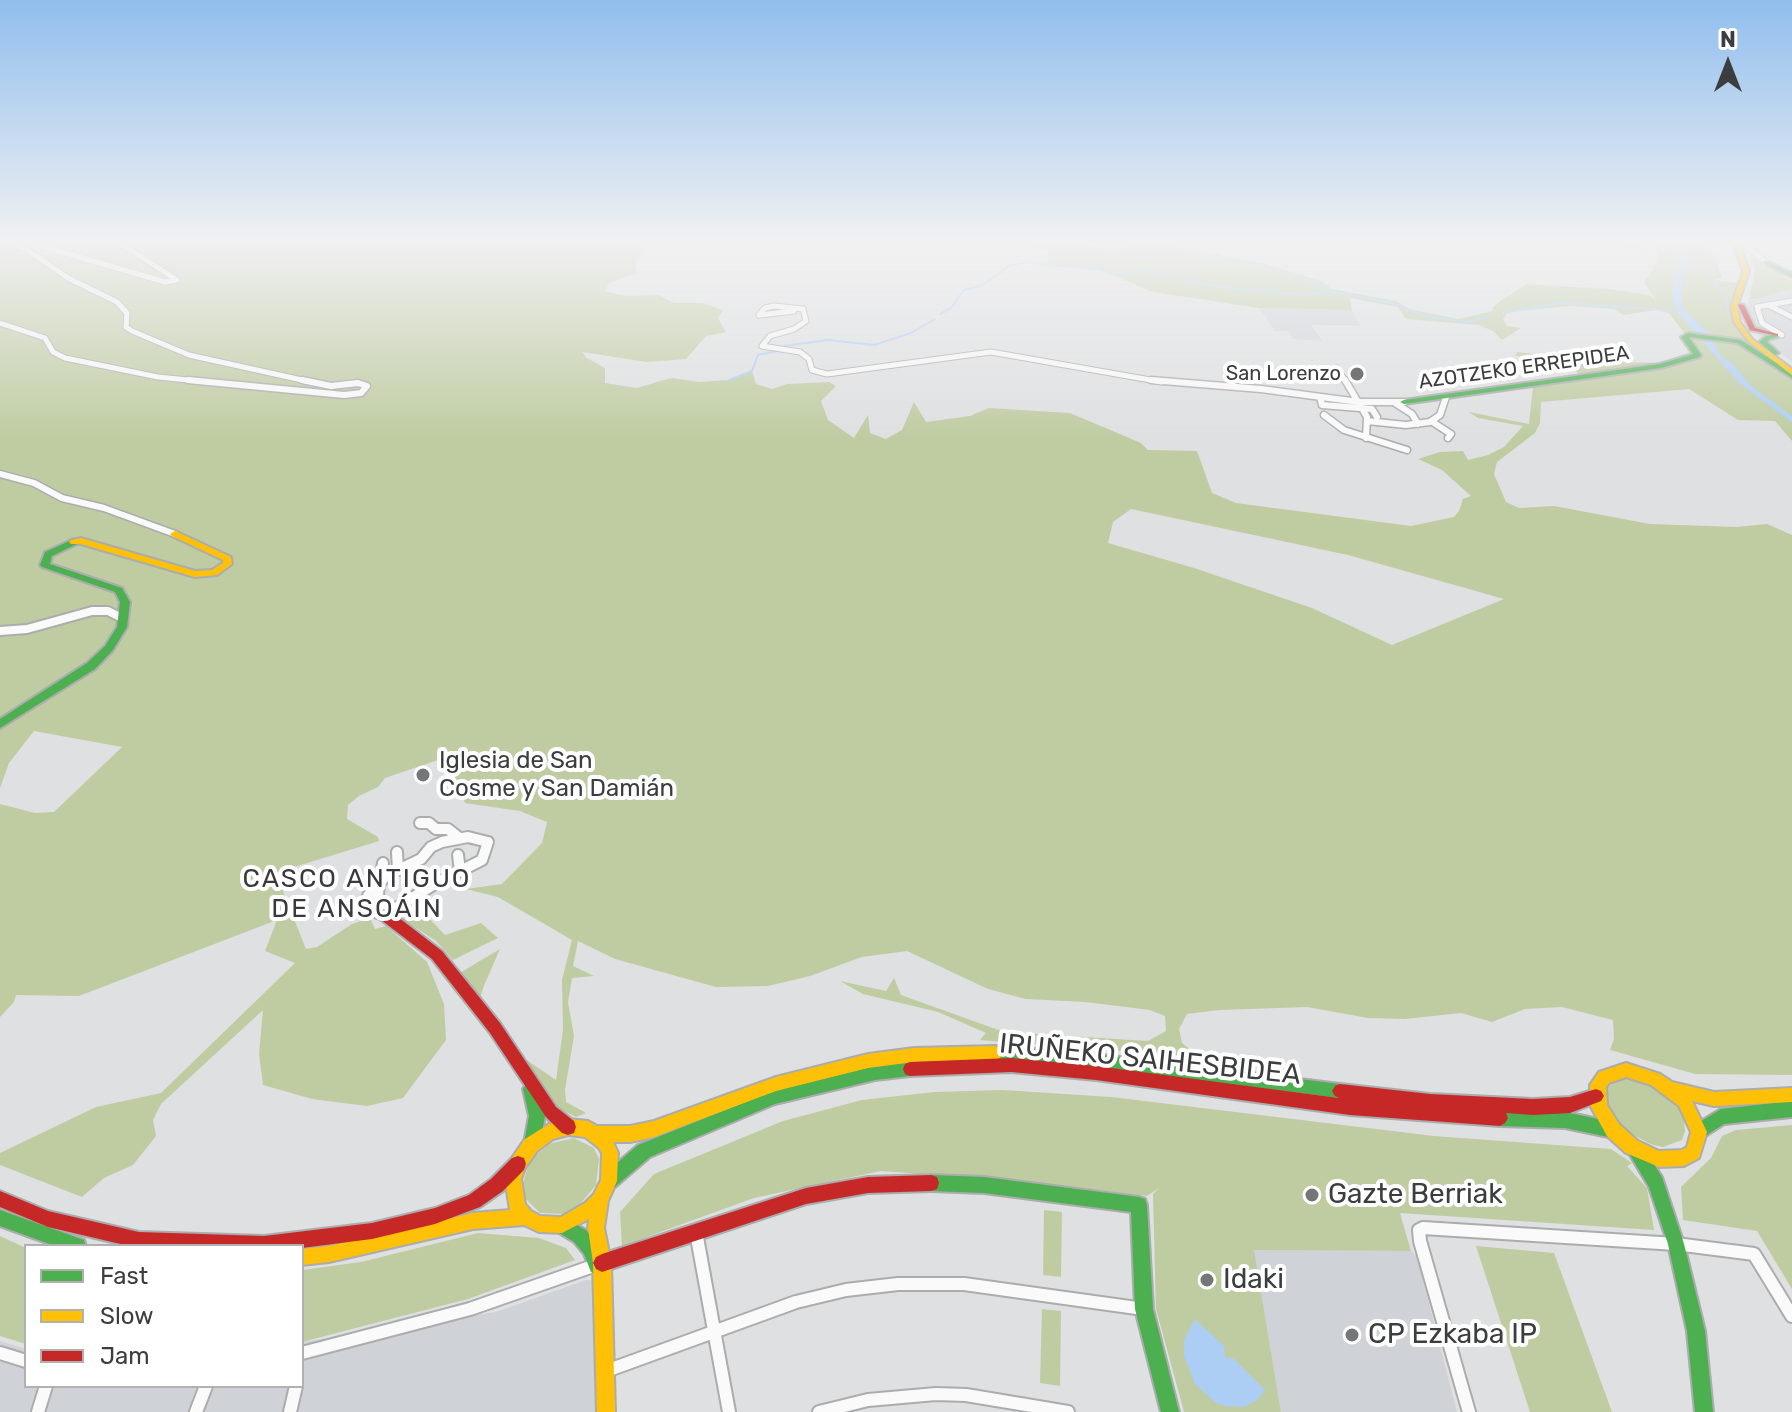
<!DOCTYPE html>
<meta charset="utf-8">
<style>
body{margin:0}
#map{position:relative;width:1792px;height:1412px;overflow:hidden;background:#dfe0e1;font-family:Rubik,sans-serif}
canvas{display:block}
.legend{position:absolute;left:24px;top:1244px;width:280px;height:144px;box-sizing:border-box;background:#fff;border:2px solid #b1b1b2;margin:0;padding:10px 14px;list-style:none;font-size:24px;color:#3c3d3e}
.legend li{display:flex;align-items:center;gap:16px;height:40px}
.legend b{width:40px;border:2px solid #b1b1b2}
.north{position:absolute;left:1688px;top:24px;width:80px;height:80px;-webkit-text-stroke:6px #fff;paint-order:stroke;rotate:0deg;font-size:22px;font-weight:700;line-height:32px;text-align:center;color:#3c3d3e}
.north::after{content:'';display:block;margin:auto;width:28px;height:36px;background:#3c3d3e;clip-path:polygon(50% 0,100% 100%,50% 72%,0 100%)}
</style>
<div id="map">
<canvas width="1792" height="1412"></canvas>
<ul class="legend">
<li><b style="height:10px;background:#4caf50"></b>Fast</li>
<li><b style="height:10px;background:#ffc107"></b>Slow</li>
<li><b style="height:10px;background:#c62828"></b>Jam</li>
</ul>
<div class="north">N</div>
</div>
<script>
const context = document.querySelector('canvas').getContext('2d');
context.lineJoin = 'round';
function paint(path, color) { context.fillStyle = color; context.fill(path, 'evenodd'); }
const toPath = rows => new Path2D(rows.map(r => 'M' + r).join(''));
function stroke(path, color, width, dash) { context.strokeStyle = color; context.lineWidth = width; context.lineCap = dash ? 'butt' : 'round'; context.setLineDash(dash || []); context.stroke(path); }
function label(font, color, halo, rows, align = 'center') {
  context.font = font + ' Rubik,sans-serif'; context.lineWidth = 8; context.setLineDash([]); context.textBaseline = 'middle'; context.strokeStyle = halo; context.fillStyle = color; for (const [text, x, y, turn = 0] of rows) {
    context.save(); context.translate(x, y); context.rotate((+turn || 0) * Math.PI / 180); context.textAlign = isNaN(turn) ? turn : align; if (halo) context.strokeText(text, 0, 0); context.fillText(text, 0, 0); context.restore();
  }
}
const built = toPath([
 [1792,289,1792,362,1760,337,1747,309,1749,299,1757,299],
 [1259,308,1352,310,1361,326,1311,325,1323,341,1293,339,1288,331,1275,331],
 [1253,1250,1411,1251,1417,1257,1457,1412,1281,1412],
 [586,1280,602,1281,604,1412,0,1412,0,1341,26,1349,26,1386,302,1386,302,1342,496,1312]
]);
const green = toPath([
 [0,240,575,240,639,246,645,248,645,253,636,260,636,273,609,283,605,291,626,296,659,295,674,303,702,303,723,310,718,318,726,332,706,336,686,359,647,362,582,352,587,358,605,368,605,383,637,388,671,378,700,382,728,380,752,371,756,384,772,389,787,384,829,382,836,386,821,401,828,420,854,438,868,415,870,433,886,439,902,430,914,402,926,422,970,416,989,408,1070,413,1141,443,1148,450,1197,451,1212,493,1236,503,1411,526,1454,517,1459,511,1463,499,1471,496,1442,470,1418,459,1440,452,1463,451,1468,460,1488,455,1504,447,1523,426,1478,418,1469,412,1529,424,1533,386,1581,377,1571,365,1534,357,1515,356,1517,352,1604,362,1685,363,1701,355,1669,313,1656,310,1623,315,1614,309,1570,306,1508,312,1503,319,1507,326,1521,328,1502,340,1493,331,1479,325,1406,319,1398,307,1350,298,1352,310,1259,308,1153,292,1101,270,1048,266,1048,250,977,240,1048,241,1117,250,1140,243,1168,245,1266,264,1321,281,1332,289,1396,301,1409,309,1458,319,1493,311,1492,308,1500,301,1527,284,1608,289,1650,295,1656,300,1644,282,1658,261,1658,254,1593,240,1628,240,1657,254,1656,240,1686,240,1688,245,1688,240,1700,240,1716,261,1722,278,1714,280,1737,283,1736,296,1731,298,1730,311,1734,312,1741,330,1792,374,1792,441,1775,421,1738,420,1689,389,1541,402,1540,423,1535,433,1497,462,1494,474,1506,502,1519,508,1554,506,1650,524,1737,527,1767,524,1792,535,1792,1075,1695,1074,1610,1050,1614,1039,1613,1020,1562,1007,1525,1009,1492,1022,1461,1013,1405,1019,1368,1018,1307,1007,1219,1010,1187,1014,1179,1029,1182,1043,1200,1057,980,1040,986,1033,938,1012,863,994,840,981,886,991,894,978,901,995,1004,1032,1148,1041,1166,1031,1165,1016,1150,1010,1085,1002,1026,999,988,989,907,951,862,957,810,976,768,986,716,987,615,959,578,941,573,966,594,976,572,978,568,1002,574,1036,565,1090,566,1102,586,1113,576,1117,559,1109,525,1059,556,1080,563,1030,562,980,572,940,498,897,466,889,502,884,542,843,547,822,520,811,465,803,454,775,441,759,385,778,378,787,359,796,348,805,347,819,378,837,379,841,278,872,277,876,306,949,317,947,352,924,370,918,375,929,386,926,427,962,444,1004,446,1040,403,1098,367,1106,312,1099,263,1085,259,1054,263,1010,161,1104,153,1120,156,1136,133,1165,104,1178,82,1197,0,1165,0,1153,96,1107,161,1093,295,963,265,951,277,920,79,996,16,995,14,1002,0,1017,0,804,35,813,54,812,122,747,34,731,9,763,0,788],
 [1131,509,1348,555,1504,599,1392,645,1312,608,1194,568,1108,543,1113,522],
 [1752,258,1789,275,1781,276,1792,281,1792,289,1757,299,1749,299,1755,271],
 [409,912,425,914,445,935,481,923,498,938,453,960,436,941,402,919],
 [500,949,483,988,480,999,458,974],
 [1620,1078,1645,1080,1679,1108,1684,1120,1685,1131,1682,1140,1663,1147,1650,1144,1625,1130,1608,1108,1607,1088],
 [1003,1090,1111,1097,1434,1136,1611,1149,1632,1163,1627,1166,1647,1188,1654,1230,1400,1213,1411,1251,1254,1250,1281,1412,1184,1412,1156,1309,1153,1194,1159,1188,1147,1196,1031,1182,881,1171,754,1198,622,1246,620,1212,654,1174,783,1121,862,1100,934,1092],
 [1792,1125,1792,1289,1757,1231,1683,1220,1681,1187,1711,1158,1722,1136,1736,1130],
 [574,1138,594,1148,599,1159,596,1185,577,1208,564,1214,540,1213,525,1198,522,1187,529,1162,548,1144],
 [1044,1210,1062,1212,1061,1277,1043,1275],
 [478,1233,539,1238,566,1248,575,1260,468,1299,302,1342,302,1270,361,1262],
 [0,1236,26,1248,26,1344,0,1336],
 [1476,1246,1554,1253,1612,1412,1530,1412],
 [1042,1309,1061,1311,1060,1386,1040,1383]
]);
const water = toPath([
 [1677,240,1683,240,1691,267,1681,278,1682,303,1686,312,1707,331,1722,357,1732,363,1750,385,1792,416,1792,422,1740,384,1676,311,1679,260,1683,257],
 [1195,1319,1224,1346,1225,1357,1234,1359,1265,1390,1257,1400,1244,1407,1224,1406,1215,1402,1195,1384,1184,1356,1184,1340]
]);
const stream = toPath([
 [995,240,1117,250,1140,243,1168,245,1200,255,1250,261,1328,286,1330,291],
 [1700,240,1716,258,1713,259,1711,279,1720,284,1715,284,1726,298,1728,310],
 [1502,313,1564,303,1675,311],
 [940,314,951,308,964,290,983,285,1009,266,1026,262,1101,270,1110,274,1145,271,1219,287,1303,295,1331,291,1392,303,1425,317,1469,322,1486,318],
 [784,346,828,340,874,345,911,333,935,319],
 [729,380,752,371,758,355,778,351]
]);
const river = toPath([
 [1675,240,1681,240,1687,263,1679,280,1679,303,1686,315,1683,317,1681,316,1673,303,1673,280,1681,263,1675,240]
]);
const streetFar4 = toPath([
 [15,240,9,243,26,249,68,278,117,302,127,313,126,327,132,331,189,355,311,382],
 [21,240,165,282,177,280,115,240],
 [1745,240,1749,248,1765,262],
 [1768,305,1792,317],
 [759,315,765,308,774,306,803,309,806,321,794,329,770,336,762,346,800,352,809,359,812,370,827,374,991,352,1162,382],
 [760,315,794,311],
 [0,323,45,338,53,352,65,358,158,377,208,382],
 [1782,335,1762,323,1757,307,1792,301],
 [1337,368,1346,382]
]);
const streetFar3 = toPath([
 [188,380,344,395,361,393,367,386,358,383,331,386,302,380],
 [1151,380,1261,389,1359,402,1404,402],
 [1345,380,1367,417,1366,438],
 [1320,397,1322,405,1372,409,1377,417],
 [1395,403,1412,414,1418,424],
 [1324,415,1344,430,1407,450],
 [1367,421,1406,425,1430,422,1440,415,1446,397],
 [1431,421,1451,434,1448,438],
 [0,474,34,483,62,498,104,508,175,534]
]);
const streetFar2 = toPath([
 [0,631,27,629,92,611,108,611,122,618]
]);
const streetFar1 = toPath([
 [420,823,429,823,436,829,448,829,458,837],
 [458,855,460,871],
 [383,863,380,880,368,896,378,913,385,915],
 [385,915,433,885,482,860,488,842,468,837,442,842,431,847,421,859,398,870],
 [385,915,378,895,379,884,388,873,398,870,397,852]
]);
const street = toPath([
 [696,1232,729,1412],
 [0,1353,26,1361],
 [302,1353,470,1309,596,1265],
 [606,1371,796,1302,846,1290,898,1284,964,1284,1144,1309],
 [38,1412,46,1386],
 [196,1412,206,1386],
 [290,1412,296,1386],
 [819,1412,868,1400,936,1394,966,1395,1068,1412],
 [1469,1412,1420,1241,1419,1230,1423,1228,1676,1244,1754,1254,1792,1316]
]);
const fast = toPath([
 [1763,261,1767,261,1792,273,1792,277,1763,263,1763,261],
 [1688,333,1741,340,1792,373,1792,378,1737,343,1689,337,1701,355,1700,357,1661,368,1404,404,1400,402,1404,400,1660,364,1693,354,1681,337,1688,333],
 [1776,334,1778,335,1778,337,1770,339,1767,342,1779,353,1775,355,1759,342,1766,336,1776,334],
 [74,539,77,540,77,544,52,556,50,564,122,588,130,602,127,627,113,650,95,669,0,728,0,719,87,663,105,646,117,627,120,602,115,592,42,567,40,565,45,552,74,539],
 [995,1046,1080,1052,1340,1084,1345,1086,1348,1091,1345,1096,1340,1098,1080,1066,995,1060,990,1058,988,1053,990,1048,995,1046],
 [910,1062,915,1064,917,1069,915,1074,910,1076,875,1080,775,1104,650,1157,615,1187,609,1189,603,1187,601,1181,603,1175,638,1145,775,1090,875,1066,910,1062],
 [531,1082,536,1084,539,1089,545,1116,540,1143,538,1149,532,1151,526,1149,524,1143,529,1116,523,1089,526,1084,531,1082],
 [1792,1101,1792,1117,1724,1124,1699,1140,1693,1138,1691,1132,1693,1126,1721,1109,1792,1101],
 [1500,1110,1565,1112,1613,1122,1619,1124,1621,1130,1619,1136,1613,1138,1565,1128,1500,1126,1495,1123,1492,1118,1495,1113,1500,1110],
 [1635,1142,1641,1144,1662,1177,1684,1244,1705,1331,1713,1412,1695,1412,1687,1331,1668,1244,1649,1187,1627,1150,1629,1144,1635,1142],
 [931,1175,984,1177,1139,1197,1145,1199,1147,1205,1153,1309,1179,1412,1161,1412,1135,1309,1131,1212,984,1193,931,1191,925,1189,923,1183,925,1177,931,1175],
 [0,1210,84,1240,86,1246,55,1246,0,1226,0,1210],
 [562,1217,586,1230,597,1243,606,1266,603,1272,597,1275,591,1272,584,1254,574,1242,556,1231,554,1225,556,1219,562,1217]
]);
const slow = toPath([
 [1732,240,1738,240,1749,271,1737,307,1740,322,1752,339,1792,369,1792,375,1748,341,1734,322,1731,307,1743,271,1732,240],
 [175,531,231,557,232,564,217,575,195,577,81,544,71,544,69,542,71,540,81,538,195,571,212,570,223,563,223,560,172,536,170,534,175,531],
 [995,1046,1000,1048,1002,1053,1000,1058,995,1060,914,1062,868,1068,776,1091,654,1137,630,1142,613,1142,618,1153,617,1181,608,1201,604,1228,611,1263,615,1412,597,1412,593,1263,588,1228,589,1219,562,1233,539,1232,524,1225,473,1229,329,1262,302,1265,302,1249,329,1246,473,1213,510,1210,505,1179,512,1158,525,1139,549,1124,568,1119,588,1121,597,1126,630,1126,654,1121,776,1077,868,1054,914,1048,995,1046],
 [568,1135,585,1137,599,1148,602,1153,601,1180,594,1194,585,1203,561,1217,540,1216,531,1211,525,1204,521,1179,525,1168,537,1151,553,1139,568,1135],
 [1626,1063,1660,1074,1672,1082,1714,1092,1792,1088,1792,1102,1714,1106,1692,1101,1707,1132,1699,1158,1684,1166,1659,1167,1626,1153,1607,1136,1591,1107,1590,1085,1599,1072,1626,1063],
 [1626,1077,1651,1085,1679,1106,1691,1132,1687,1147,1682,1150,1659,1151,1638,1141,1619,1124,1607,1105,1606,1087,1609,1083,1626,1077]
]);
const jam = toPath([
 [1739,304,1744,305,1755,328,1778,334,1778,336,1750,330,1738,305,1739,304],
 [385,909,390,911,442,951,500,1023,556,1107,574,1121,576,1127,574,1133,568,1135,562,1133,546,1117,490,1033,432,959,380,919,378,915,380,911,385,909],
 [1011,1058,1096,1066,1339,1098,1335,1096,1332,1091,1335,1086,1340,1084,1430,1094,1533,1099,1570,1097,1596,1089,1601,1091,1604,1096,1601,1101,1570,1113,1533,1115,1506,1113,1508,1118,1505,1123,1500,1126,1350,1115,1096,1080,1011,1072,910,1076,905,1074,903,1069,905,1064,910,1062,1011,1058],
 [518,1156,524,1158,526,1164,524,1170,503,1191,480,1207,435,1224,372,1239,302,1248,302,1246,129,1246,48,1227,0,1207,0,1191,48,1211,139,1232,264,1236,372,1223,435,1208,469,1195,491,1179,512,1158,518,1156],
 [931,1175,937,1177,939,1183,937,1189,931,1191,868,1193,806,1204,602,1272,596,1269,593,1263,596,1257,602,1254,806,1188,868,1177,931,1175]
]);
const markers = [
 [1357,374,8,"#757677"],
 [423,775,8,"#757677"],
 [1312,1195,8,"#757677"],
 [1207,1280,8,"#757677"],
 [1352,1335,8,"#757677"]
];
const farStreetnames = [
 ["AZOTZEKO ERREPIDEA",1524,368,-8]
];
const farPoinames = [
 ["San Lorenzo",1341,374]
];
const poiNames = [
 ["Iglesia de San",439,761],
 ["Cosme y San Damián",439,789]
];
const neighbourhoodNames = [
 ["CASCO ANTIGUO",357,879],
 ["DE ANSOÁIN",357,909]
];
const nearStreetnames = [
 ["IRUÑEKO SAIHESBIDEA",1150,1060,6]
];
const nearPoinames = [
 ["Gazte Berriak",1328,1195],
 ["Idaki",1223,1280],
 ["CP Ezkaba IP",1368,1335]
];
paint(built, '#cfd2d6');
paint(green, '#bfcca2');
paint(water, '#accef5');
stroke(stream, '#accef5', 2);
paint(river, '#accef5');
stroke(streetFar4, '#abacad', 7);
stroke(streetFar3, '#abacad', 9);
stroke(streetFar2, '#abacad', 12);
stroke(streetFar1, '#abacad', 14);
stroke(street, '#abacad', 16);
stroke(fast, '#abacad', 4);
stroke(slow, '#abacad', 4);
stroke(jam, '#abacad', 4);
stroke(streetFar4, '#fafafa', 5);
stroke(streetFar3, '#fafafa', 6);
stroke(streetFar2, '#fafafa', 8);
stroke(streetFar1, '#fafafa', 10);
stroke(street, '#fafafa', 12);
paint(fast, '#4caf50');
paint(slow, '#ffc107');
paint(jam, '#c62828');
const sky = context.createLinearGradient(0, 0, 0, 438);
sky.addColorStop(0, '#90beed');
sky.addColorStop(0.55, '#f1f1f2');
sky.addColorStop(1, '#f1f1f200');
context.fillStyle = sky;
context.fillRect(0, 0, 1792, 438);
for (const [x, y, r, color] of markers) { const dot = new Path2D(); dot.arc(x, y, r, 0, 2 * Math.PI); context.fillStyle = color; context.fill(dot); stroke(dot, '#fff', 3); }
label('20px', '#3c3d3e', '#fff', farStreetnames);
label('20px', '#3c3d3e', '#fff', farPoinames, 'right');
label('24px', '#3c3d3e', '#fff', poiNames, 'left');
context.letterSpacing = '2px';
label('26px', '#393a3d', '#fff', neighbourhoodNames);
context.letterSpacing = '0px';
label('28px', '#3c3d3e', '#fff', nearStreetnames);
label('28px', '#3c3d3e', '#fff', nearPoinames, 'left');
</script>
